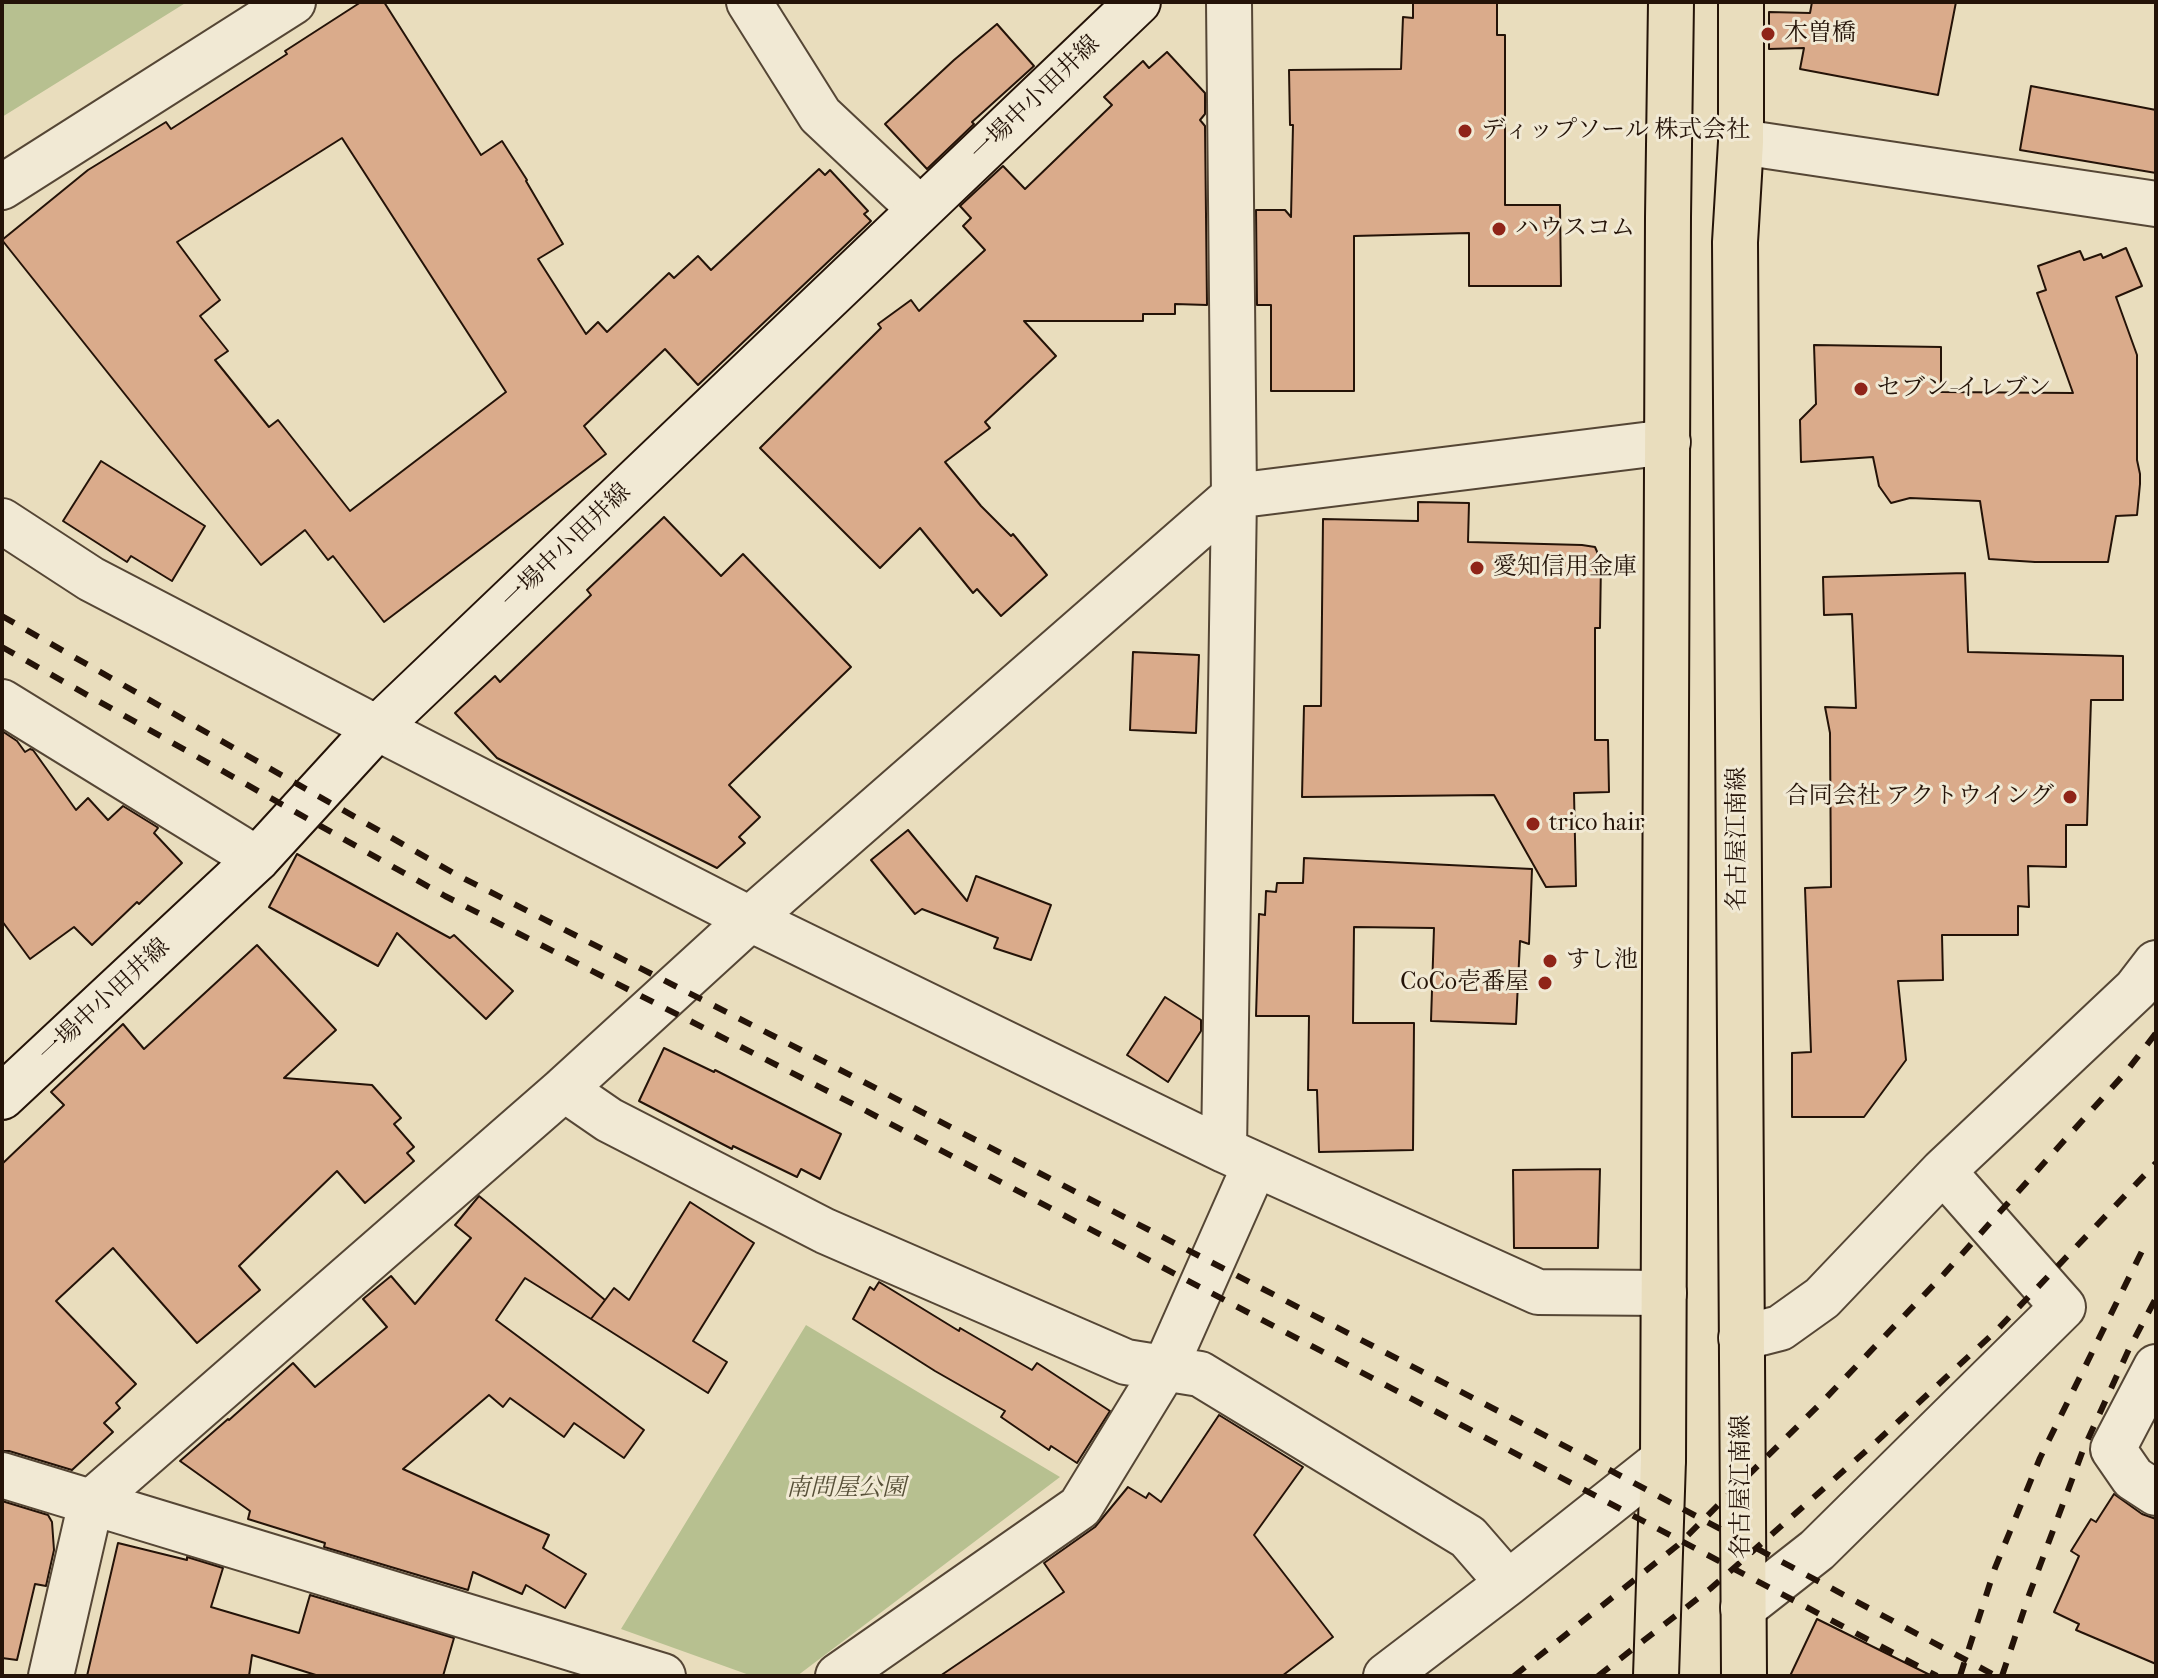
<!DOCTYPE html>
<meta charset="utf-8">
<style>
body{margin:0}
#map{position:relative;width:2158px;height:1678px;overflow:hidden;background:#e9ddbd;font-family:"IM FELL French Canon",serif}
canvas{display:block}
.frame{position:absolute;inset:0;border:4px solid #241308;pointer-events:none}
</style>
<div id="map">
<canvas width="2158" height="1678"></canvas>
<div class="frame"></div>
</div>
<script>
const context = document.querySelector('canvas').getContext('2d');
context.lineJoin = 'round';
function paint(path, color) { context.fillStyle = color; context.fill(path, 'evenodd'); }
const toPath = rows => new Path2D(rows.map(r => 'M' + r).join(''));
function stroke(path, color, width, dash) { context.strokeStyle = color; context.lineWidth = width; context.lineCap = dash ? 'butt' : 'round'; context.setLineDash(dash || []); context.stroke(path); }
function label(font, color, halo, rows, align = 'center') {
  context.font = font + ' "IM FELL French Canon","Noto Serif JP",serif'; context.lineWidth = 6; context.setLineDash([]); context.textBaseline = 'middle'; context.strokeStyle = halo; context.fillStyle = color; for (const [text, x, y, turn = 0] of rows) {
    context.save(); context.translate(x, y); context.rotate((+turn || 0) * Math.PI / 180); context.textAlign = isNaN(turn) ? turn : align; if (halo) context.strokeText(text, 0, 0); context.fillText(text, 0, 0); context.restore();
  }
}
const green = toPath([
 [2,2,187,2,2,117],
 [806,1325,1060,1477,797,1676,752,1676,621,1629]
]);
const building = toPath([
 [361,2,384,2,481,155,502,141,527,180,526,181,563,244,538,259,586,334,598,322,607,332,669,273,674,278,698,256,711,270,819,169,825,175,830,170,868,211,864,214,871,221,698,385,665,349,584,426,606,454,384,622,333,556,328,560,305,530,261,565,2,240,88,170,166,122,171,129,287,54,285,51,361,2],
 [342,138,506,392,350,511,278,420,269,427,215,360,228,351,200,316,220,300,177,242,342,138],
 [1413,2,1497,3,1497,35,1505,35,1505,205,1560,205,1561,286,1469,286,1469,233,1354,236,1354,391,1271,391,1271,305,1257,305,1256,210,1285,210,1291,217,1293,125,1290,125,1289,70,1401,69,1403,17,1413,18,1413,2],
 [1812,2,1956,2,1938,95,1800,69,1804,48,1769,49,1769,12,1810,13,1812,2],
 [997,24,1034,66,972,122,974,124,927,169,885,124,954,60,997,24],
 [1167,52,1205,93,1205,114,1200,120,1205,126,1207,305,1175,304,1175,314,1143,314,1143,321,1024,321,1056,356,985,422,990,428,945,462,981,506,1011,536,1013,534,1047,575,1001,616,977,589,973,593,920,528,880,568,760,448,881,328,878,324,911,300,919,311,985,250,963,226,971,218,960,206,1003,166,1025,189,1112,105,1104,97,1143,61,1149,68,1167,52],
 [2031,86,2156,110,2156,173,2020,150,2031,86],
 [2126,248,2142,286,2116,297,2137,355,2137,460,2140,474,2140,484,2137,515,2116,516,2108,562,2035,562,1989,559,1980,501,1910,498,1891,503,1879,486,1873,457,1801,462,1800,420,1816,404,1814,345,1941,347,1941,392,2073,393,2037,293,2046,290,2038,266,2080,251,2084,260,2101,254,2103,258,2126,248],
 [101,461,205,526,172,581,131,556,127,562,63,521,101,461],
 [1418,502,1469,503,1468,542,1582,545,1595,547,1601,561,1600,628,1595,628,1595,740,1608,740,1609,792,1574,793,1576,886,1546,887,1494,795,1302,797,1304,706,1321,706,1323,519,1418,521,1418,502],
 [664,517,721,576,743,554,851,667,729,785,760,817,739,837,745,843,717,868,497,758,455,713,495,676,500,682,591,595,587,590,664,517],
 [1965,573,1968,652,2123,656,2123,700,2091,700,2087,825,2066,825,2066,867,2028,866,2029,907,2018,906,2018,935,1942,935,1943,980,1898,981,1906,1060,1864,1117,1792,1117,1792,1053,1811,1052,1805,888,1831,887,1830,733,1825,707,1856,708,1852,614,1824,615,1823,577,1965,573],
 [1133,652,1199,655,1196,733,1130,730,1133,652],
 [2,731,17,741,25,752,30,749,33,750,76,810,88,798,108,820,123,806,157,827,158,828,154,833,182,863,139,904,137,902,92,945,74,927,30,959,2,921,2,731],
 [908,830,967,901,976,876,1051,905,1031,960,994,948,998,938,922,909,915,914,871,860,908,830],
 [297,854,450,938,454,935,513,991,486,1019,397,933,378,966,269,907,297,854],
 [1304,858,1532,869,1529,944,1520,941,1516,1024,1431,1021,1434,928,1354,927,1353,1023,1414,1023,1413,1150,1319,1152,1317,1090,1308,1090,1309,1016,1256,1016,1259,914,1265,915,1266,891,1276,892,1277,883,1303,883,1304,858],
 [257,945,336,1030,284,1078,372,1085,401,1118,394,1124,414,1147,407,1153,414,1161,365,1203,337,1171,239,1266,260,1290,197,1343,113,1248,56,1301,136,1384,116,1403,120,1408,104,1423,113,1432,72,1470,9,1451,2,1451,2,1164,64,1105,51,1092,123,1024,144,1049,257,945],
 [1165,997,1201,1020,1201,1031,1168,1082,1127,1055,1165,997],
 [664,1048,714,1072,715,1070,841,1134,820,1179,801,1169,797,1177,733,1146,732,1149,639,1101,664,1048],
 [1600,1169,1598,1248,1514,1248,1513,1170,1600,1169],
 [479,1196,605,1300,591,1319,525,1278,496,1320,644,1430,624,1458,574,1423,564,1437,510,1398,503,1407,489,1395,403,1469,549,1535,543,1548,586,1574,565,1608,526,1585,522,1594,473,1572,468,1590,324,1547,325,1543,248,1519,250,1511,180,1461,228,1419,229,1420,293,1363,315,1387,387,1327,363,1299,391,1276,415,1304,471,1238,455,1225,479,1196],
 [690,1202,754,1243,693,1341,727,1362,708,1393,591,1319,614,1288,629,1300,690,1202],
 [879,1282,959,1331,960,1328,1032,1370,1037,1363,1110,1411,1077,1463,1051,1446,1049,1450,1001,1417,1005,1411,935,1371,853,1319,870,1287,874,1290,879,1282],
 [1219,1415,1303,1467,1254,1535,1333,1637,1282,1676,940,1676,1064,1592,1044,1563,1095,1527,1128,1487,1146,1498,1149,1493,1161,1502,1219,1415],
 [2114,1494,2142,1514,2156,1519,2156,1664,2076,1630,2079,1624,2054,1612,2079,1556,2071,1551,2091,1519,2096,1522,2114,1494],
 [2,1501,48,1515,52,1522,54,1550,46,1586,35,1584,17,1660,2,1658,2,1501],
 [118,1543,187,1560,187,1557,223,1568,211,1607,299,1633,310,1595,454,1638,443,1676,319,1676,252,1655,249,1676,87,1676,118,1543],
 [1817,1619,1932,1676,1790,1676,1817,1619]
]);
const street = toPath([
 [749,2,820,115,920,209],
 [1741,142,2156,204],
 [2,187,293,2],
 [2,521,91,579,377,728,750,919,1224,1150,1538,1292,1664,1293],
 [2,702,257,859],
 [564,1089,609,1120,825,1231,1126,1362,1200,1374,1468,1537,1508,1583],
 [1224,1150,1234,496,1229,2],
 [1741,1338,1780,1328,1822,1298,1943,1171,2136,989,2156,963],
 [2156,1367,2113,1449,2133,1478,2156,1493],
 [2,1475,663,1676],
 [1743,1608,1817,1550,2063,1307,1943,1171],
 [51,1676,91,1502,564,1089,750,919,1234,496,1668,442],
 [838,1676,1080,1507,1165,1368,1255,1165],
 [1386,1676,1508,1583,1663,1460]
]);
const secondary = toPath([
 [2,1097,257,859,377,728,1138,2]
]);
const primary = toPath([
 [1741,2,1741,142,1735,242,1744,1676],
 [1656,1676,1663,1460,1668,217,1671,2]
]);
const rail = toPath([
 [2,616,457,875,860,1080,1529,1427,1996,1676],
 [2,647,445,896,853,1104,1937,1676],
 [1514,1676,1678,1545,1825,1399,1944,1274,2126,1072,2156,1033],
 [1598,1676,1710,1589,1875,1443,1996,1331,2156,1163],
 [1960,1676,1995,1568,2040,1458,2145,1245],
 [2002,1676,2029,1595,2083,1450,2129,1349,2156,1298]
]);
const markers = [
 [1768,34,8,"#8f2418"],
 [1465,131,8,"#8f2418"],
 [1499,229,8,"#8f2418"],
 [1861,389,8,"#8f2418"],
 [1477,568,8,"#8f2418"],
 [2070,797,8,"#8f2418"],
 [1533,824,8,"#8f2418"],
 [1550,961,8,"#8f2418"],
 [1545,983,8,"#8f2418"]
];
const poiNames = [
 ["木曽橋",1784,34],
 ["ディップソール 株式会社",1481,131],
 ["ハウスコム",1515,229],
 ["セブン-イレブン",1877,389],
 ["愛知信用金庫",1493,568],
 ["合同会社 アクトウイング",2054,797,"right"],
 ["trico hair",1549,824],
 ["すし池",1566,961],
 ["CoCo壱番屋",1529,983,"right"]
];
const streetNames = [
 ["一場中小田井線",1036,99,-44],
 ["一場中小田井線",567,547,-44],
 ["名古屋江南線",1738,839,-90],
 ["一場中小田井線",105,1001,-43],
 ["名古屋江南線",1742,1487,-90]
];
const parkNames = [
 ["南問屋公園",846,1489]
];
paint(green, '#b7c090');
paint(building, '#daab8b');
stroke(building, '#241308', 2);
stroke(street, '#554635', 48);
stroke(secondary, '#241308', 48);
stroke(primary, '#241308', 48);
stroke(street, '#f1e9d4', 44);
stroke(secondary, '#f1e9d4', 44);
stroke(primary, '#e9ddbd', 44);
stroke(rail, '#241308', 6, [14, 14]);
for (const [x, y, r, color] of markers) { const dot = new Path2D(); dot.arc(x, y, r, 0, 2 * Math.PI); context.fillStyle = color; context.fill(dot); stroke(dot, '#f1e9d4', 3); }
label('24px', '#241308', '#f1e9d4', poiNames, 'left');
label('24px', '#241308', '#f1e9d4', streetNames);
label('italic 24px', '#575038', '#f1e9d4', parkNames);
</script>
